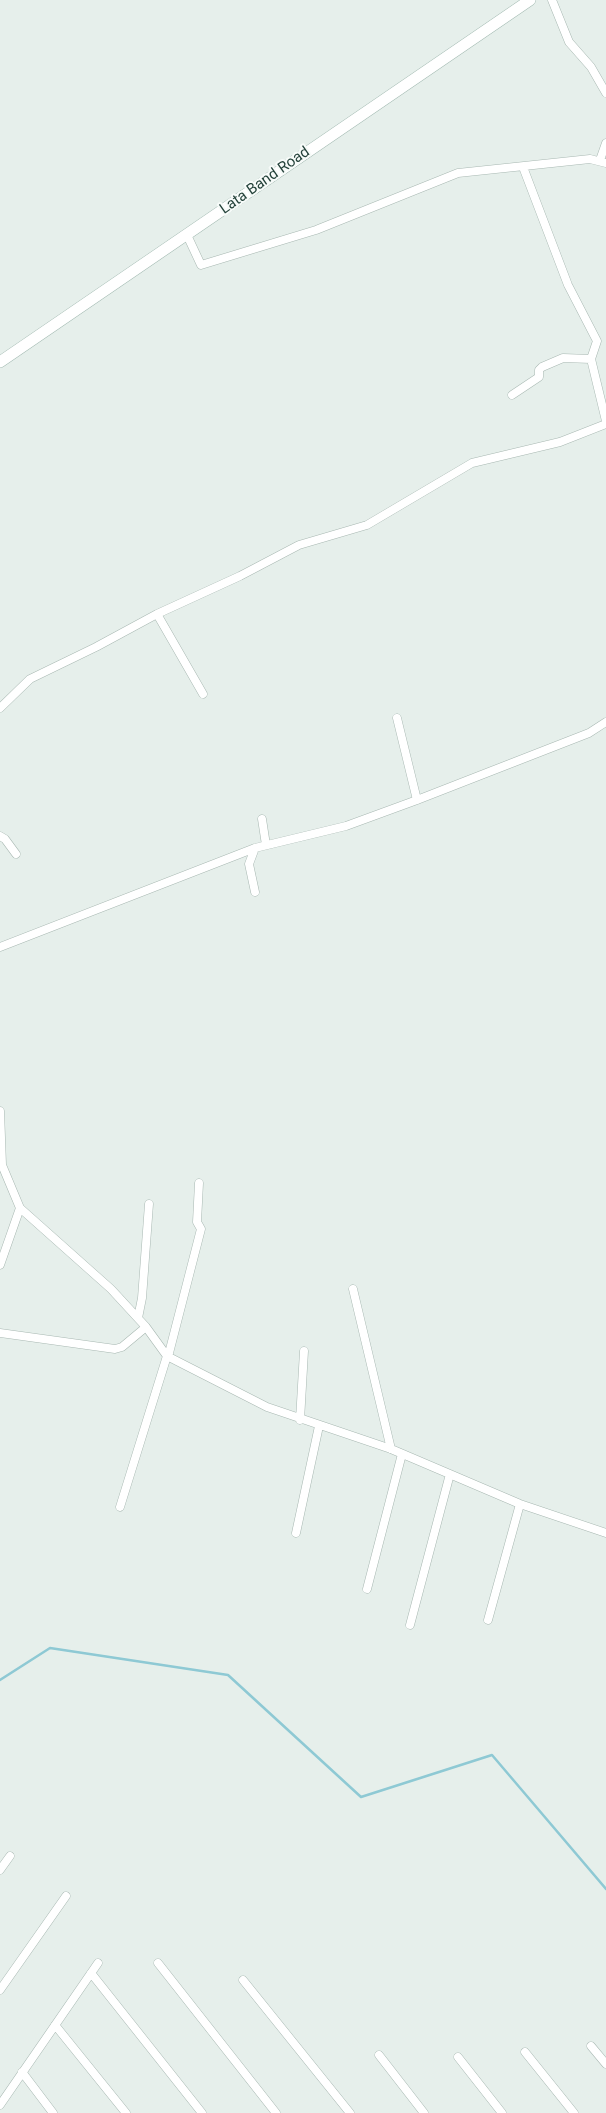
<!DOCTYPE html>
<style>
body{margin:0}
canvas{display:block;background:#e6efeb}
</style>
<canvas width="606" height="2113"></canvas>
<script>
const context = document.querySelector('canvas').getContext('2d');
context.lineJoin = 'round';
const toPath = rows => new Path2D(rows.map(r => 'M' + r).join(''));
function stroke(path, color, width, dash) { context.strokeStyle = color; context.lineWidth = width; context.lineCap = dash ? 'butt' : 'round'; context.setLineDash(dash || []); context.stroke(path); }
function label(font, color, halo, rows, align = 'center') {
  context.font = font + ' Roboto,sans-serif'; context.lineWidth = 4; context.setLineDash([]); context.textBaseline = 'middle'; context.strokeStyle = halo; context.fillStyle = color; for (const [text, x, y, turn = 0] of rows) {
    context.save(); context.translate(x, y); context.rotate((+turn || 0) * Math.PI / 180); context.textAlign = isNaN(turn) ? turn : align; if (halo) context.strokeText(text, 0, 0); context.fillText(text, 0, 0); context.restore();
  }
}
const stream = toPath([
 [0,1680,50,1648,228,1675,361,1797,492,1755,606,1889]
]);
const street = toPath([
 [552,0,569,42,591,67,606,93],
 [600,160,606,143],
 [523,167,568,285,597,341,591,359,606,421],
 [187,235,201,265,316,230,458,173,590,159,606,163],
 [512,395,539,377,539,370,542,367,563,358,591,359],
 [157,614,203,694],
 [0,708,30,679,96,647,157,614,240,576,299,545,367,525,472,463,560,442,606,424],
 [397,718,417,800],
 [262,819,266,845],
 [0,836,5,839,16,854],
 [255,848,249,864,255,892],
 [0,947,255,848,346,826,417,800,589,733,606,722],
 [0,1111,2,1165,20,1208,111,1289,146,1327,167,1356,267,1407,391,1449,520,1504,606,1533],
 [0,1265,20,1208],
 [353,1289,391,1449],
 [138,1318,142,1298,149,1204],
 [0,1333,115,1349,122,1347,146,1327],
 [168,1357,201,1229,197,1222,199,1183],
 [300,1420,304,1351],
 [120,1507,167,1356],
 [296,1533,319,1426],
 [367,1589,402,1454],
 [488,1620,520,1504],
 [410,1625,450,1474],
 [0,1870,10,1856],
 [158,1963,276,2113],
 [91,1973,202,2113],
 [243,1980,350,2113],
 [0,1990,66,1896],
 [55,2025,126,2113],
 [591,2046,606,2064],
 [525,2052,574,2113],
 [379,2055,424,2113],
 [458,2057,502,2113],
 [22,2072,53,2113],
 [0,2105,98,1963]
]);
const secondary = toPath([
 [0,362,530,0]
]);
const streetNames = [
 ["Lata Band Road",265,181,-35]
];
stroke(stream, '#8ec9d4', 2.5);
stroke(street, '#a8b8b2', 9);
stroke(secondary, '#a4bbb3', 12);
stroke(street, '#fff', 8);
stroke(secondary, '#fff', 11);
label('15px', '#24423a', '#f7fbf9', streetNames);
</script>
